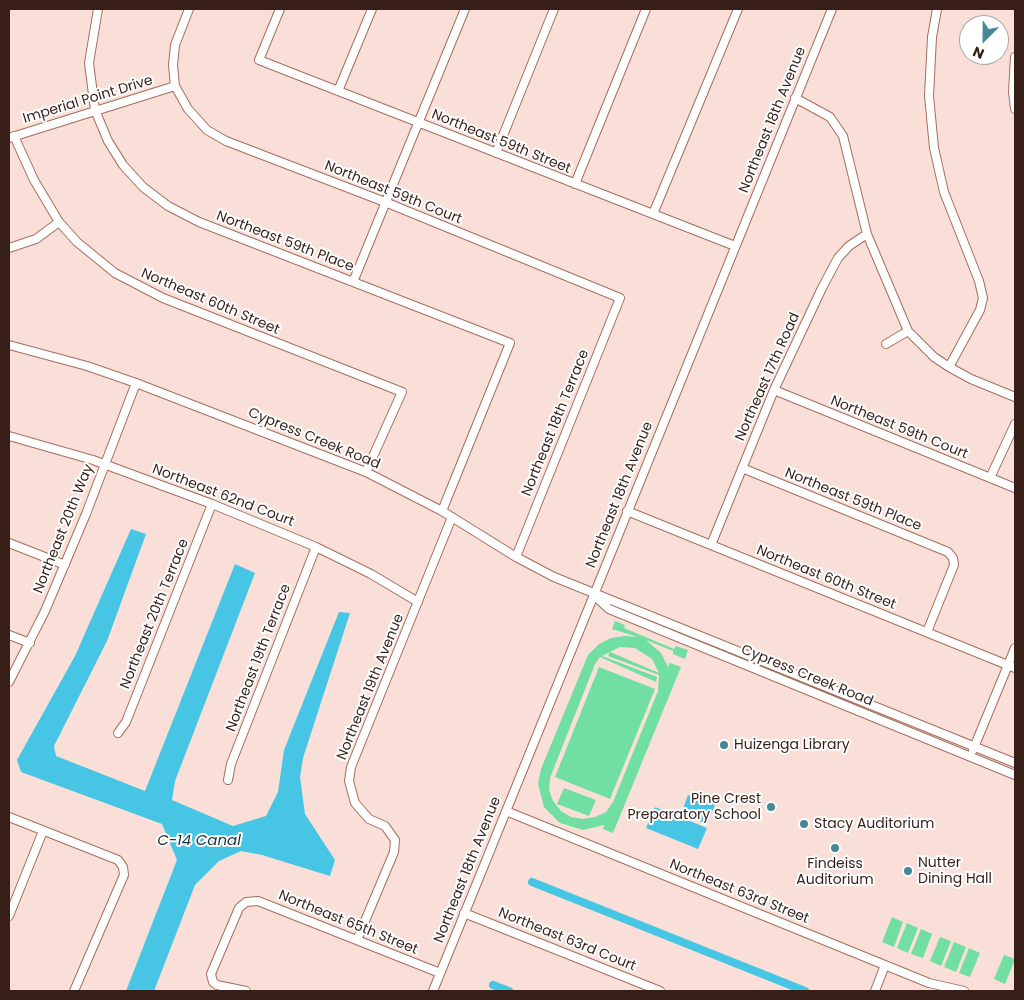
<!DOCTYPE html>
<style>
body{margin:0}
#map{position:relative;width:1024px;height:1000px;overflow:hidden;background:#f9dfd7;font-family:Poppins,sans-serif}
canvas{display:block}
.frame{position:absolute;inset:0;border:10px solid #371f18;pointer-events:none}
.north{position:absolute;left:959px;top:15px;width:50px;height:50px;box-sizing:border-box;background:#fff;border:1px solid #afa5a3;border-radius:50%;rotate:203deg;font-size:14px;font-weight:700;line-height:20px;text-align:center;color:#371f18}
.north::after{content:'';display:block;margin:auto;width:18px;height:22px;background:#468899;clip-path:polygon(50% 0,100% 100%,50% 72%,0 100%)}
</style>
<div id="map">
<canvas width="1024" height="1000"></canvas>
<div class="frame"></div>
<div class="north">N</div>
</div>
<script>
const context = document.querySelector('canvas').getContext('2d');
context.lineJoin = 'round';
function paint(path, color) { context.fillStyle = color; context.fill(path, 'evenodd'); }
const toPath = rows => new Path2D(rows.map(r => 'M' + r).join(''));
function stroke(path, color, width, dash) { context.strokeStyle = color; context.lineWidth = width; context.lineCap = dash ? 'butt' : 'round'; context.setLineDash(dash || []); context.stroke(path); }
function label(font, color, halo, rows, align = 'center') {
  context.font = font + ' Poppins,sans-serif'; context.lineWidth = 4; context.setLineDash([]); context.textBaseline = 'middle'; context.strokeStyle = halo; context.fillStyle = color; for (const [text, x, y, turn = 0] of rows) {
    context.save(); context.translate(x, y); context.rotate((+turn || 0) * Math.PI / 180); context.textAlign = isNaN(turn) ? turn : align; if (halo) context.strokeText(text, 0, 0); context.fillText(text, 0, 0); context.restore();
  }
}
const green = toPath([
 [615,621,625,625,624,628,674,649,676,646,688,650,685,659,673,654,673,651,646,640,661,653,668,667,670,663,681,667,613,833,603,829,604,825,583,830,560,823,544,807,538,784,541,769,588,655,599,644,611,638,625,636,638,637,612,629],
 [620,647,635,648,652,659,659,673,610,652,608,656,659,675,658,691,613,802,606,812,595,817,583,819,571,817,561,811,553,801,549,790,550,778,595,664,600,657,656,682,657,677,602,656],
 [599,667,655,689,610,799,555,777],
 [564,788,596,800,589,816,557,804],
 [892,917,903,922,894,947,882,942],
 [907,923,918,928,908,953,897,948],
 [921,929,932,934,923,958,911,954],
 [940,937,951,941,941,966,930,961],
 [954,942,966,947,956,972,944,967],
 [969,948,980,953,970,977,959,973],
 [1004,955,1015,959,1005,984,994,979]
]);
const water = toPath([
 [131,529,146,534,107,641,54,746,56,756,145,791,235,564,255,573,175,781,172,800,233,826,266,816,278,792,284,750,339,612,350,613,303,758,300,777,305,814,335,860,330,876,262,855,241,851,219,861,195,885,154,991,126,991,177,860,162,824,21,772,17,760,75,656],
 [698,793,717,800,707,824,689,817,691,812,683,809,688,795,696,798],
 [655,807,707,828,698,849,646,828]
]);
const canal = toPath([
 [532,882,805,991],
 [493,985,509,991]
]);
const minor = toPath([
 [98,9,89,63,95,110,108,141,123,165,143,187,168,206,199,222,510,343,442,511],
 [189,9,175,45,173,65,175,86,188,109,207,130,226,141,385,202,620,298,516,557],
 [280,9,259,60,735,246],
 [937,9,932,37,929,96,934,148,944,192,979,281,983,298,980,310,949,367],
 [1015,57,1013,92,1015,109],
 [338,91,372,9],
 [795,98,830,117,843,136,867,234,908,331,934,357,949,367,971,379,1015,397],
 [14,136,34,180,59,222,77,242,115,273,163,298,402,392,366,472],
 [9,138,175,86],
 [496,153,554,9],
 [575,184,646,9],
 [653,214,738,9],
 [9,248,36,239,59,222],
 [353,282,465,9],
 [886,344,908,331],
 [9,345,87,366,136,383,366,472,442,511,516,557,554,577,1015,763],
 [774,390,1015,488],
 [9,436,93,460,212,504,316,547,371,574,418,602],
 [742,468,948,552,953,558,954,565,927,632],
 [990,478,1015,424],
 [627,511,1015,668],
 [9,543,65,565],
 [711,545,774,390,822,288,838,258,849,246,867,234],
 [595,596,609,609,1015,775],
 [9,635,30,643],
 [9,682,45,611,86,514,136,383],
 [118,733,126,722,212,504],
 [973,750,1015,648],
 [228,780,231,764,316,547],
 [506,811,929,983,964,991],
 [9,817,118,860,123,867,124,875,74,991],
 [464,913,660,991],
 [9,916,43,831],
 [357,940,394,852,395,840,385,826,369,819,355,803,349,781,351,767,452,517],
 [246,991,217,985,213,982,211,974,239,908,246,902,258,901,440,973],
 [433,991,832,9],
 [875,991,885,965]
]);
const markers = [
 [724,745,5,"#468899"],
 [771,807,5,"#468899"],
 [804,824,5,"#468899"],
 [835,848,5,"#468899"],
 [908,871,5,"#468899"]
];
const streetNames = [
 ["Imperial Point Drive",88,100,-17],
 ["Northeast 18th Avenue",773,120,-68],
 ["Northeast 59th Street",501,142,22],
 ["Northeast 59th Court",393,193,22],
 ["Northeast 59th Place",285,242,21],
 ["Northeast 60th Street",210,302,23],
 ["Northeast 17th Road",768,377,-66],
 ["Northeast 18th Terrace",556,423,-68],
 ["Northeast 59th Court",899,428,22],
 ["Cypress Creek Road",314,439,22],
 ["Northeast 18th Avenue",620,495,-68],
 ["Northeast 62nd Court",223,496,21],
 ["Northeast 59th Place",853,500,22],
 ["Northeast 20th Way",64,529,-68],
 ["Northeast 60th Street",826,578,22],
 ["Northeast 20th Terrace",155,614,-68],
 ["Northeast 19th Terrace",259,658,-69],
 ["Cypress Creek Road",807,676,22],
 ["Northeast 19th Avenue",371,687,-68],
 ["Northeast 18th Avenue",468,870,-68],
 ["Northeast 63rd Street",739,892,22],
 ["Northeast 65th Street",348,923,22],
 ["Northeast 63rd Court",567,940,22]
];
const poiNames = [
 ["Huizenga Library",734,745],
 ["Pine Crest",761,799,"right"],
 ["Preparatory School",761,815,"right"],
 ["Stacy Auditorium",814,824],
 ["Nutter",918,863],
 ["Dining Hall",918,879],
 ["Findeiss",835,864,"center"],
 ["Auditorium",835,880,"center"]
];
const waterNames = [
 ["C-14 Canal",199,841]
];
paint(green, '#71dea2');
paint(water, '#47c5e4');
stroke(canal, '#47c5e4', 8);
stroke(minor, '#a76d5c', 10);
stroke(minor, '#fff', 8);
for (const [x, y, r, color] of markers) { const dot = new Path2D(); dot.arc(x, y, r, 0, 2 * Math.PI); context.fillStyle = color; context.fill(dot); stroke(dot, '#fff', 2); }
label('14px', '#371f18', '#fff', streetNames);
label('14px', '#371f18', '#fff', poiNames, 'left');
label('italic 15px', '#19333b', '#fff', waterNames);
</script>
